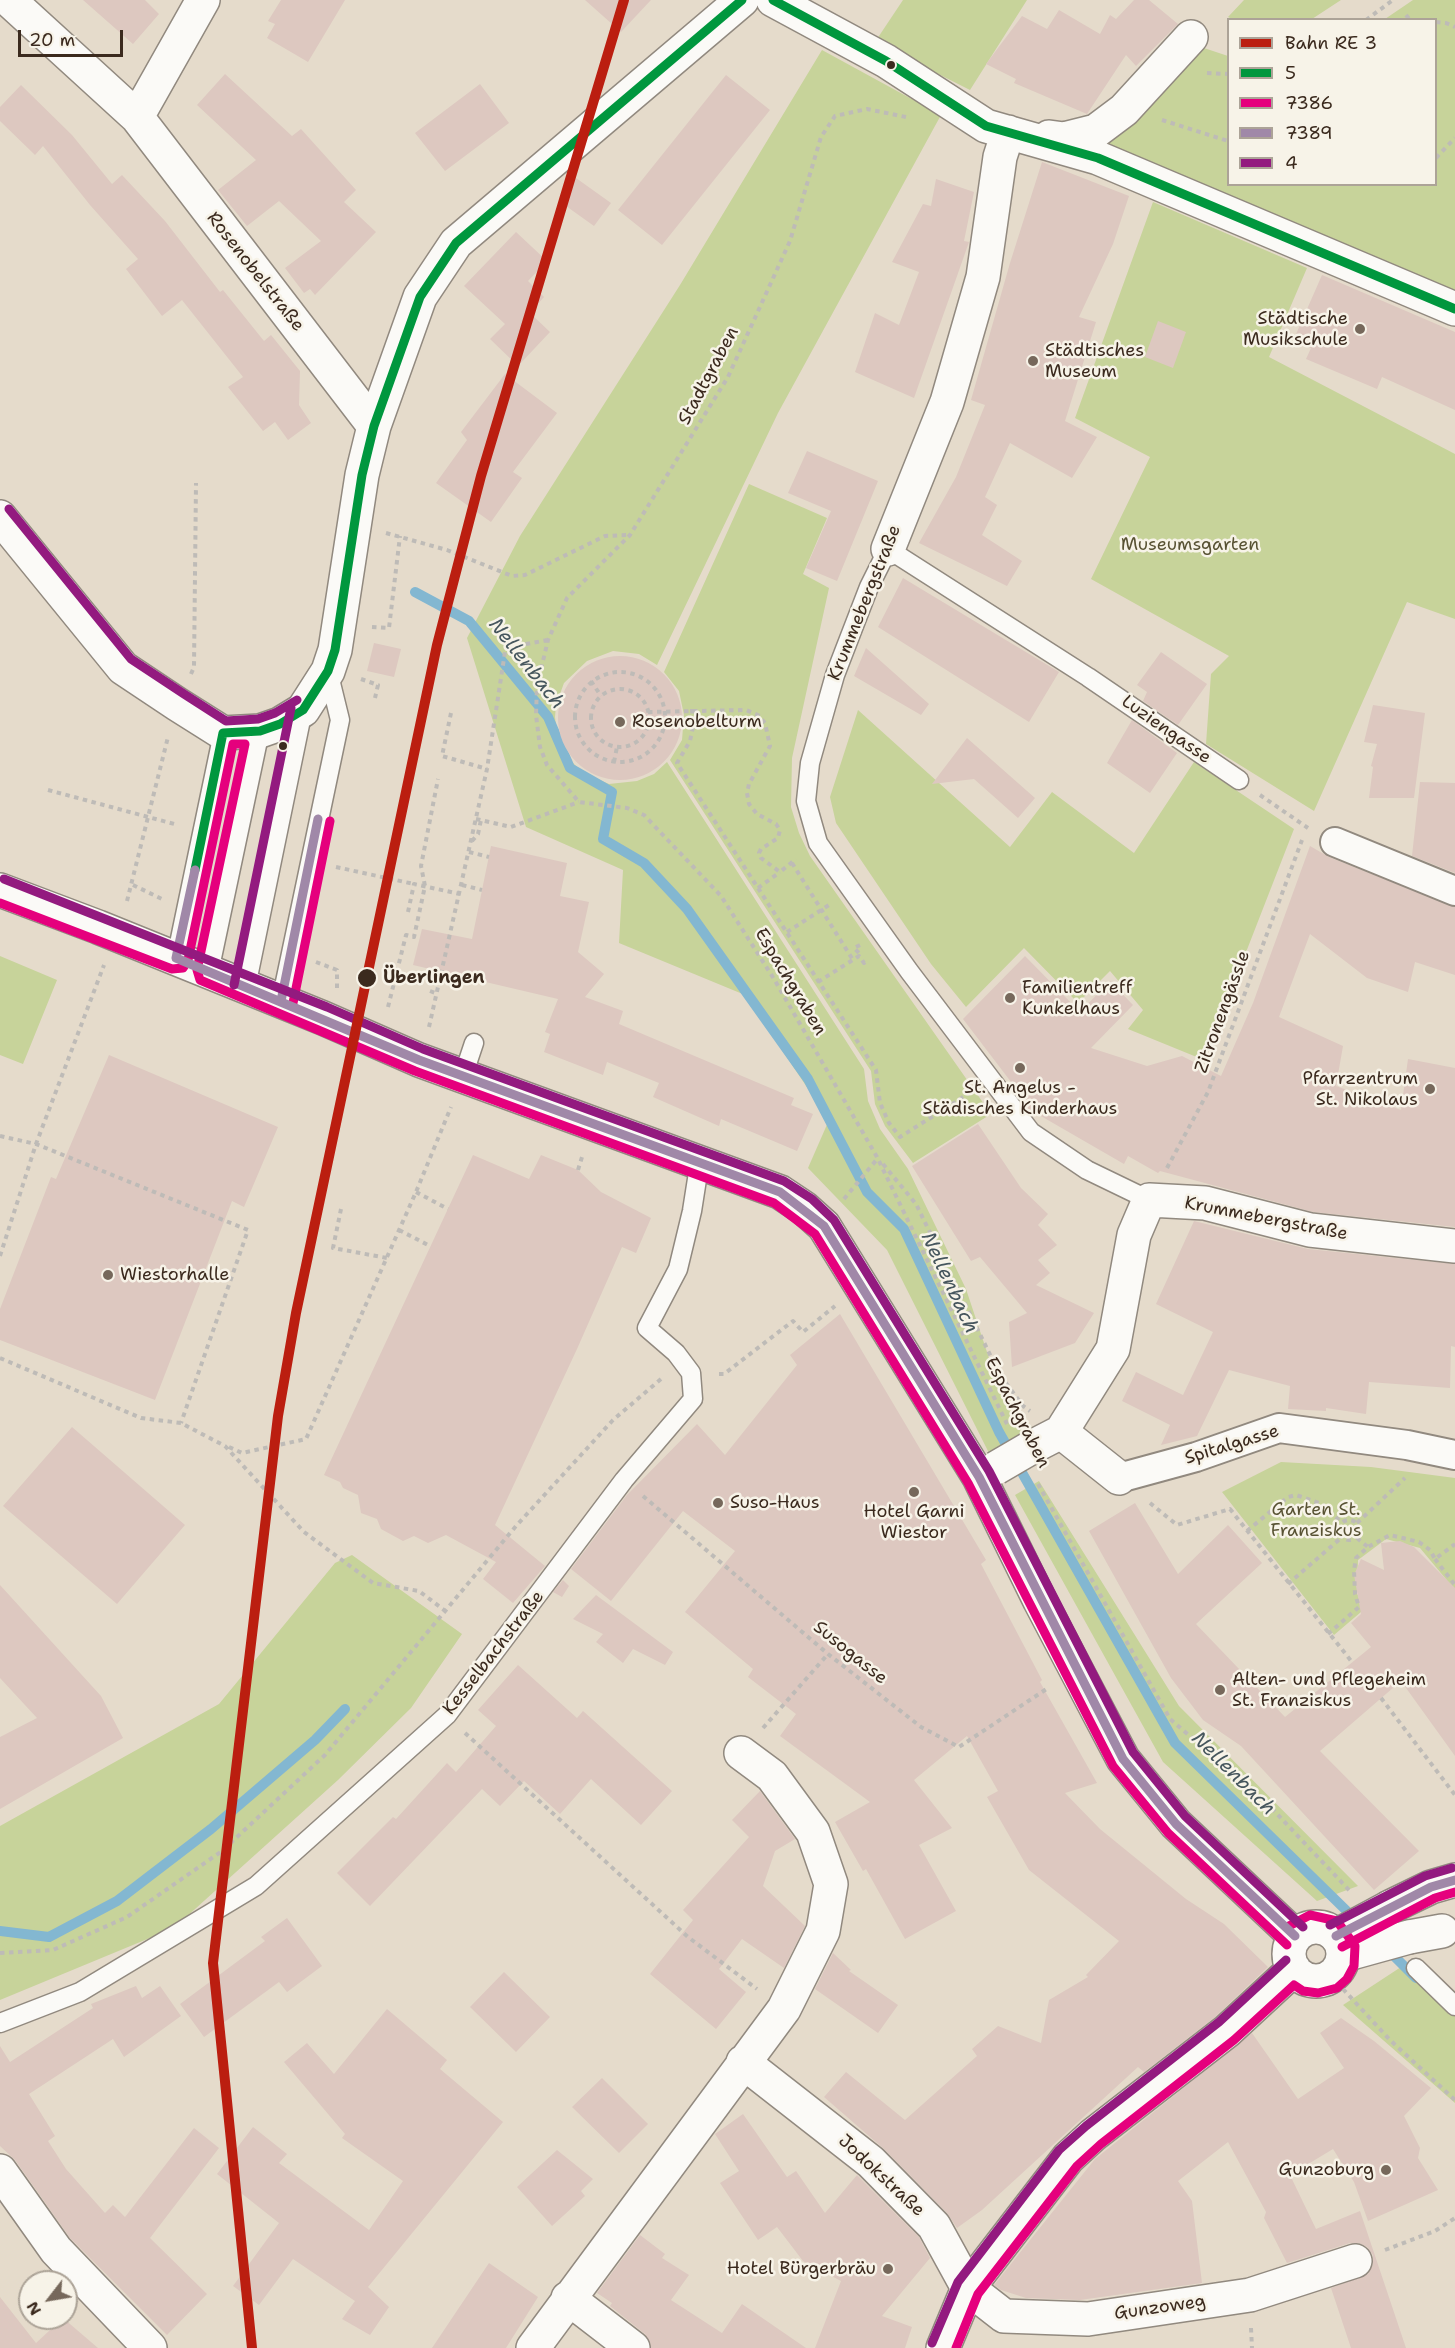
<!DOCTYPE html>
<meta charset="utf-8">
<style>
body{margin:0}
#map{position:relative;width:1455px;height:2348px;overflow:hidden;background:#e5dbcb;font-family:"Shantell Sans",sans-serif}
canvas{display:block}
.legend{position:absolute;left:1227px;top:18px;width:210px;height:168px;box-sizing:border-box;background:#f7f3e8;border:2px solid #aca397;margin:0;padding:8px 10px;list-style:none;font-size:18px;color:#3b2a1e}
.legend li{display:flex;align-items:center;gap:12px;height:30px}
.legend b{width:30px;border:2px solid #aca397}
.north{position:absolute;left:18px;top:2270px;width:60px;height:60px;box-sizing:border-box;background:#f7f3e8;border:2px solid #aca397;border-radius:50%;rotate:239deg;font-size:16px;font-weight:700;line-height:24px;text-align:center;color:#3b2a1e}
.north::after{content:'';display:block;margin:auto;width:21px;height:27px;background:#76685b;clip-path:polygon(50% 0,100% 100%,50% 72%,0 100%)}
.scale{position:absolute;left:18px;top:30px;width:105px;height:27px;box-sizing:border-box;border:3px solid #3b2a1e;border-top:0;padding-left:8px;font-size:18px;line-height:21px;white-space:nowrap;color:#3b2a1e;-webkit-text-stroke:4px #f7f3e8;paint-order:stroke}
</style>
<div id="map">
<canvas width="1455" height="2348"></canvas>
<ul class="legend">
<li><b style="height:8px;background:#bb1e10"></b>Bahn RE 3</li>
<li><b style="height:8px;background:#00973e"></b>5</li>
<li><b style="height:8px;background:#e5007d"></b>7386</li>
<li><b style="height:8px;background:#a088a8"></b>7389</li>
<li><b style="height:8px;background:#931a7f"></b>4</li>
</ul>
<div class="north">N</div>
<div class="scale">20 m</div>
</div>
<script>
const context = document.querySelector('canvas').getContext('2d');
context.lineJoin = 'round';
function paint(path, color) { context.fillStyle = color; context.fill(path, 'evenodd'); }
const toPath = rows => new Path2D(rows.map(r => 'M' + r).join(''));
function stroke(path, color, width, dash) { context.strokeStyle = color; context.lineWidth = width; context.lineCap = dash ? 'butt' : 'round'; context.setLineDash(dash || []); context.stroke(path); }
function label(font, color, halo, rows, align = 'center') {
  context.font = font + ' "Shantell Sans",sans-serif'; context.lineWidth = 5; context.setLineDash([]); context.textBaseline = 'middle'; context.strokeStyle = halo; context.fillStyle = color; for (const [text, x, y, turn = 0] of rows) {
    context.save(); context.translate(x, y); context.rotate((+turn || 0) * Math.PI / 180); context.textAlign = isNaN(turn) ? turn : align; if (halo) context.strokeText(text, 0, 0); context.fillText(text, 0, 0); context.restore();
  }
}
const green = toPath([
 [903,0,1027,0,970,90,875,42],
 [1244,0,1341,0,1312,19,1232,19,1228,17],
 [1413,0,1455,0,1455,295,1098,143,1198,46,1228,56,1228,184,1436,184,1436,20,1385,19],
 [822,50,941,115,778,413,657,665,639,654,613,651,587,661,564,683,556,705,555,717,557,734,566,756,582,772,609,784,637,781,654,774,667,762,864,1069,868,1101,880,1129,908,1169,966,1289,994,1373,1033,1429,992,1459,887,1250,808,1168,829,1120,745,995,619,943,623,870,526,827,467,638,520,536,680,285],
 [1153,202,1307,268,1269,357,1455,454,1455,619,1407,602,1314,811,1206,744,1211,674,1229,656,1091,579,1150,457,1075,418],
 [749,484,827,518,803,574,829,588,792,758,791,807,799,833,810,856,991,1114,913,1163,885,1126,875,1104,871,1071,670,760,682,740,684,715,679,691,664,672],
 [858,710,1010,847,1052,792,1134,853,1194,762,1294,829,1204,1060,1128,1029,1143,1010,1110,971,1078,1003,1024,948,966,1007,931,964,836,823,830,797],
 [0,956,57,980,23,1064,0,1055],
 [1281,1462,1371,1467,1455,1478,1455,1590,1420,1548,1386,1539,1358,1560,1357,1594,1368,1606,1334,1635,1222,1492],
 [1039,1481,1179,1706,1358,1886,1317,1901,1163,1762,1015,1495],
 [352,1555,462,1634,411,1708,338,1780,174,1928,0,2000,0,1826,219,1704,335,1563],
 [1401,1967,1455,2016,1455,2103,1343,2005]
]);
const stream = toPath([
 [415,592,469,621,548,717,570,768,612,792,603,839,644,863,687,909,808,1079,867,1192,904,1229,999,1432,1175,1743,1356,1920],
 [0,1931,49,1937,117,1901,211,1829,315,1740,345,1709],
 [1387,1949,1416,1978]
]);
const building = toPath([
 [83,0,145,0,159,14,133,44],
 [281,0,345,0,308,62,267,38,275,24,268,21],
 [585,0,651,0,621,32],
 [1134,0,1149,0,1178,24,1136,66,1126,55,1087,114,1014,83,1016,79,986,64,1022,16,1047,29,1059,10,1100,34,1110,15,1116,19],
 [225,74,292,136,301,129,356,190,344,202,376,232,315,295,310,289,304,293,285,268,321,241,279,201,247,226,218,190,256,160,197,105],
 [726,75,770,110,662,245,618,210],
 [480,84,509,123,445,171,415,133],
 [21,85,72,135,112,184,122,175,165,221,220,292,223,290,264,341,271,335,300,371,299,405,311,423,288,440,275,422,263,431,228,387,243,377,182,300,162,316,126,269,138,259,90,205,43,146,35,155,0,121,0,107],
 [1042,162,1129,196,1113,244,1079,317,1096,322,1065,421,1097,437,1072,478,1010,443,985,497,997,505,982,535,1022,561,1007,586,919,543,956,477,985,405,971,400,1010,263],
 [576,178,611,203,594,226,559,201],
 [936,179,974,192,964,241,969,242,914,398,855,372,875,313,899,325,919,272,892,262,923,204,931,206],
 [516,232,547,261,528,281,544,297,530,313,550,332,518,366,490,339,505,324,464,286],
 [1322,275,1455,332,1455,410,1382,377,1377,389,1306,359,1311,348,1293,341],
 [1158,321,1186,332,1173,368,1145,357],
 [505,374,557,413,513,472,522,478,491,522,436,483,467,440,461,432],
 [807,451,878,481,837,581,806,568,831,511,788,493],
 [903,578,1059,672,1029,722,878,627],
 [374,643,401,649,394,677,367,671],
 [866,648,929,704,921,715,854,676],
 [1161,652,1207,684,1178,725,1143,701,1147,692,1137,685],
 '558 718a62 62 0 1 1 124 0a62 62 0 1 1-124 0Z',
 [1373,705,1425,713,1414,798,1369,798,1373,767,1371,766,1377,744,1364,742],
 [1132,720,1177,753,1150,793,1107,763],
 [967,738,1035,798,1018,818,974,779,932,784],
 [1420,782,1455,783,1455,873,1412,856],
 [491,846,567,863,560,896,589,902,578,952,604,974,585,997,623,1011,619,1024,794,1098,791,1105,813,1114,797,1151,721,1119,719,1126,653,1097,659,1083,607,1062,603,1075,544,1052,550,1034,545,1032,558,999,413,965,422,929,472,939],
 [1310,846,1329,857,1455,907,1455,975,1415,962,1408,992,1367,978,1310,934,1279,1017,1343,1046,1336,1086,1401,1110,1408,1059,1455,1068,1455,1227,1313,1212,1160,1171,1158,1173,1128,1156,1124,1164,1027,1108,1018,1097,1021,1095,963,1019,1025,956,1080,1012,1110,981,1133,1005,1091,1048,1147,1066,1182,1056,1221,1076,1253,1003],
 [109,1055,278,1127,244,1207,232,1201,155,1400,0,1340,0,1309,51,1177,56,1179],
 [978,1124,1021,1188,1048,1214,1038,1225,1057,1245,1038,1260,1050,1273,1036,1285,1094,1313,1075,1343,1012,1367,1009,1322,1027,1313,980,1257,971,1261,912,1166],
 [473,1155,529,1179,541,1155,578,1170,601,1192,651,1218,636,1253,622,1247,577,1349,495,1525,545,1566,513,1603,483,1579,496,1562,446,1535,428,1543,414,1536,403,1541,381,1529,377,1519,361,1513,358,1495,343,1488,340,1482,324,1475],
 [1194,1221,1308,1249,1455,1264,1455,1347,1451,1346,1450,1388,1369,1382,1366,1414,1326,1408,1326,1411,1288,1409,1290,1386,1229,1370,1197,1436,1161,1445,1170,1425,1122,1401,1136,1372,1183,1395,1213,1332,1156,1304],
 [840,1314,986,1560,981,1564,1042,1680,1040,1682,1097,1783,1065,1793,1100,1829,1186,1899,1224,1924,1268,1967,1215,2017,1144,2072,1138,2067,982,2210,957,2228,947,2213,884,2149,824,2097,846,2072,905,2120,977,2056,972,2049,998,2026,1041,2043,1049,2000,1088,1977,1086,1975,1119,1941,1029,1870,987,1797,998,1791,967,1736,914,1780,952,1828,919,1845,956,1911,905,1939,866,1869,863,1871,835,1822,870,1802,780,1736,796,1714,748,1677,753,1669,685,1612,735,1551,683,1511,611,1601,571,1569,627,1495,697,1424,725,1455,797,1365,790,1355],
 [72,1427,185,1525,117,1604,3,1506],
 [1135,1503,1178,1574,1228,1525,1262,1563,1196,1624,1285,1717,1371,1647,1351,1623,1361,1614,1354,1575,1361,1559,1384,1570,1381,1543,1400,1541,1414,1547,1455,1588,1455,1756,1401,1681,1320,1751,1419,1851,1374,1890,1241,1746,1203,1720,1171,1678,1089,1531],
 [563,1580,569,1586,562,1597,553,1592],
 [0,1585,101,1696,123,1738,0,1809,0,1737,37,1718,0,1678],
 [596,1595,673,1652,665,1665,633,1649,623,1663,596,1642,603,1634,573,1619],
 [518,1665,577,1718,583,1711,672,1791,641,1825,591,1779,560,1814,524,1781,500,1806,482,1789,370,1906,337,1873,393,1817,396,1819,447,1763,456,1772,496,1726,478,1710],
 [760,1791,795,1839,775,1851,763,1886,805,1926,784,1968,742,1939,719,1969,746,1992,716,2029,650,1974,693,1920,683,1910,749,1837,732,1820],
 [287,1918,322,1966,287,1992,279,1982,204,2037,180,2004,265,1941,261,1937],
 [833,1953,851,1970,849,1971,898,2005,878,2033,815,1989],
 [504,1972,550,2017,516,2052,470,2007],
 [136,1986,142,1998,160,1986,181,2016,124,2057,113,2039,29,2094,55,2136,48,2141,66,2169,105,2213,113,2205,125,2217,194,2128,219,2148,150,2238,207,2294,167,2335,70,2238,15,2160,0,2146,0,2046,10,2062,93,2008,91,2004],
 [387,2009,447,2060,440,2069,503,2122,368,2287,389,2307,370,2335,342,2319,355,2301,293,2259,259,2305,233,2286,279,2223,217,2174,253,2127,287,2154,279,2163,369,2230,403,2181,342,2138,345,2134,284,2062,307,2043,334,2074],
 [1341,2018,1374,2041,1431,2088,1404,2116,1420,2148,1418,2158,1438,2190,1368,2221,1354,2182,1333,2149,1290,2175,1316,2229,1360,2211,1406,2348,1351,2348,1331,2288,1368,2274,1373,2265,1373,2255,1367,2247,1359,2243,1350,2243,1287,2263,1264,2218,1266,2212,1228,2142,1178,2181,1192,2201,1202,2283,1080,2300,1026,2298,1001,2290,994,2285,1095,2159,1252,2033,1298,2099,1344,2068,1320,2033],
 [602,2078,648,2124,619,2153,572,2107],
 [743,2114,787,2177,796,2171,825,2213,857,2175,919,2237,930,2258,882,2316,912,2327,905,2348,815,2348,841,2281,803,2261,777,2227,758,2240,720,2183,739,2171,715,2134],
 [557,2150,593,2179,581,2191,585,2196,552,2226,517,2187],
 [640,2235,665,2254,662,2258,689,2275,671,2300,722,2333,742,2304,806,2348,651,2348,645,2334,610,2306,612,2303,597,2293],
 [489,2263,538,2297,506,2348,432,2348],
 [0,2297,36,2343,63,2318,98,2348,0,2348]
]);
const path = toPath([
 [1406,15,1410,20],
 [1366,20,1393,0],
 [1436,22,1446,23,1455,27],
 [1207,73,1228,74],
 [906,117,867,109,835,116,821,137,790,241,728,377,630,535,567,598,548,640,537,686,536,715,540,747,547,765,579,802,627,808,644,815,721,896,774,979,877,1157,1007,1424],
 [1162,120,1228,141],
 [1436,158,1455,138],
 [386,533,447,550,512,576,525,575,605,536,629,535],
 [372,627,389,628,400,536],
 '575 717a45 45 0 1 1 90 0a45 45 0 1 1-90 0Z',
 [191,674,194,667,196,483],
 [361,679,378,685,375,698],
 [591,681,601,696],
 '591 718a29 29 0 1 1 58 0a29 29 0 1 1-58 0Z',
 [692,709,693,727,690,741,677,763,876,1070,880,1103,889,1123,900,1137,968,1094],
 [648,712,746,710,758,715,765,723,770,746,749,784,747,793,749,804,757,814,776,824,780,830,778,838,761,849,759,853,761,858,780,872,796,859],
 [451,713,442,756,487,769],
 [614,762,617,747],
 [48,790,178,825],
 [1260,795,1308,828],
 [476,819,511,827,579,802],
 [472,841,478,834,481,820],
 [469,852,489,857],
 [792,863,853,960],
 [336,867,414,884],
 [133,885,162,899],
 [462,885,482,890],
 [758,888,780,872],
 [127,901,168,737],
 [408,912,414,884,460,894],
 [787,932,829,905],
 [860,945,854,948,861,955],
 [316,962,337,970,337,988],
 [818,982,859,956,864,963,868,960],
 [430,991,438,994],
 [388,1007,406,935,414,937,425,886,421,866,438,779],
 [429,1027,487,769,505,652,526,644,548,640],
 [0,1136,36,1144,248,1230,181,1423],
 [883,1164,916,1204,1000,1375,1023,1406,1030,1411],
 [1167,1168,1208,1092,1302,840],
 [578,1170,582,1157],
 [416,1192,448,1209],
 [844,1199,878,1158],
 [341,1209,333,1248,387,1258],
 [399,1230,430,1246],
 [0,1256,36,1144,104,965],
 [0,1358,141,1418,181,1423,225,1446,304,1532,373,1583,419,1591,444,1610],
 [719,1374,724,1374,793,1321,803,1332,835,1306],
 [229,1447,242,1453,306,1439,416,1192,451,1107],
 [1038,1484,1170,1719,1260,1796,1349,1890],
 [643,1496,828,1654,921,1727,959,1747,1048,1688],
 [1150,1503,1177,1525,1230,1509,1352,1662],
 '1339 1530a10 10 0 1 1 20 0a10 10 0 1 1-20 0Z',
 [1357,1523,1405,1478],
 [1247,1531,1288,1497,1296,1495,1322,1504,1341,1522],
 [1357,1538,1368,1547],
 [1435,1559,1455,1585],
 [1288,1584,1341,1538],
 [1328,1634,1359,1607,1355,1594,1354,1570,1356,1558,1368,1547,1390,1535,1419,1542,1430,1550,1435,1559,1455,1544],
 [1381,1698,1455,1795],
 [763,1728,828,1654],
 [465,1733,688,1937,757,1989],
 [0,1953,53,1950,127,1917,222,1851,325,1755,516,1526,613,1420,661,1379],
 [1343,1989,1390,2040,1455,2100],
 [1385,2250,1435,2231,1455,2218],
 [1251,2328,1252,2348]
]);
const service = toPath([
 [176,958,223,733],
 [209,972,260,731],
 [246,987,303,710],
 [281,1001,340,720,328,671],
 [463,1076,474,1043],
 [1149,1200,1087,1170,1031,1132,909,971,818,843,806,801,810,763,835,675,869,587,888,549,1088,677,1239,780],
 [1416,1968,1455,2006],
 [0,2023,80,1992,256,1886,447,1715,624,1480,693,1399,691,1373,676,1353,647,1328,678,1269,692,1211,700,1160]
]);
const pedestrian = toPath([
 [1335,842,1455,891],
 [1119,1478,1196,1457,1279,1428,1407,1445,1455,1455]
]);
const minor = toPath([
 [9,0,137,117],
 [203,0,137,117,374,426],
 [773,0,886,61,986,126,1098,158,1455,309],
 [1049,137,1064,139,1096,131,1124,110,1191,37],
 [0,517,123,668,177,704,223,733,260,731,280,724,303,710,328,671,335,650,362,475,374,426,420,297,456,243,742,0],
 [888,549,947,402,983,277,1000,157,1008,132],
 [1061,1432,1119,1478],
 [1032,1447,1061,1432,1113,1349,1134,1235,1149,1200,1205,1203,1310,1230,1455,1246],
 [743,2062,871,2162,934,2226,968,2288,1004,2316,1088,2319,1250,2295,1355,2261],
 [0,2171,56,2250,150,2348],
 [568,2298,633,2348],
 [533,2348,784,2009,823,1931,831,1884,813,1832,772,1776,741,1753]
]);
const tertiary = toPath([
 [0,890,98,927,323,1018,419,1060,780,1192,804,1208,824,1226,979,1477,1040,1601,1123,1759,1176,1824,1295,1936],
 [1390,1907,1431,1887,1455,1880],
 '1289 1954a27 27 0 1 1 54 0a27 27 0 1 1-54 0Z',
 [1409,1937,1442,1931],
 [943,2348,968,2288,1068,2158,1093,2135,1227,2031,1294,1969]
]);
const minorBridge = toPath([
 [996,1468,1032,1447]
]);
const tertiaryBridge = toPath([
 [1336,1936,1390,1907],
 [1344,1955,1409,1937]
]);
const bus1 = toPath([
 [773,0,886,61,986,126,1098,158,1455,309],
 [223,733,260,731,280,724,303,710,328,671,335,650,362,475,374,426,420,297,456,243,742,0],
 [195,870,223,733]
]);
const bus2 = toPath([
 [0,903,172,969,183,968,188,960,233,744,245,744,197,970,200,980,415,1071,774,1203,815,1234,968,1483,1113,1766,1168,1833,1287,1945],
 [293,1003,330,821],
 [1342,1947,1435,1898,1455,1892],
 [956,2348,978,2294,1077,2166,1101,2144,1234,2040,1294,1985,1303,1991,1318,1993,1337,1988,1347,1979,1354,1966,1355,1946,1337,1921,1310,1915,1289,1926]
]);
const bus3 = toPath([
 [195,870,176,958,419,1060,780,1192,824,1226,979,1477,1123,1759,1176,1824,1295,1936],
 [281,1001,318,819],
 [1336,1936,1431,1887,1455,1880]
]);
const bus4 = toPath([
 [9,509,131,659,184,694,226,721,258,719,275,713,297,700],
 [4,879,327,1007,423,1049,784,1181,812,1199,834,1220,989,1471,1133,1752,1185,1816,1303,1927],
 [234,985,291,708],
 [1330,1925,1425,1876,1452,1868],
 [932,2343,958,2282,1059,2150,1086,2126,1219,2022,1286,1960]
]);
const rail1 = toPath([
 [252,2348,213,1963,278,1416,296,1313,437,645,481,476,624,0]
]);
const markers = [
 [891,65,5,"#3b2a1e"],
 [1360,329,6,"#76685b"],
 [1033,361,6,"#76685b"],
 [620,722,6,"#76685b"],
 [283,746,5,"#3b2a1e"],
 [367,978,10,"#3b2a1e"],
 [1010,998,6,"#76685b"],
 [1020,1068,6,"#76685b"],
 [1430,1089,6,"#76685b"],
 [108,1275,6,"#76685b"],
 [914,1492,6,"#76685b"],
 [718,1503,6,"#76685b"],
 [1220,1690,6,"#76685b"],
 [1386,2170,6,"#76685b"],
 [888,2269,6,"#76685b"]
];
const streetNames = [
 ["Rosenobelstraße",255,272,52],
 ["Stadtgraben",709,376,-62],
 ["Krummebergstraße",865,603,-68],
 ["Luziengasse",1166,730,35],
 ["Espachgraben",790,982,59],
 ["Zitronengässle",1223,1012,-70],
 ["Krummebergstraße",1266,1219,11],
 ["Espachgraben",1017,1413,63],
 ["Spitalgasse",1232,1445,-17],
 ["Kesselbachstraße",494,1653,-52],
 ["Susogasse",850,1653,39],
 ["Jodokstraße",881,2176,43],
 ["Gunzoweg",1160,2308,-8]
];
const poiNames = [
 ["Städtische",1348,319,"right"],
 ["Musikschule",1348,340,"right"],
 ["Städtisches",1045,351],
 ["Museum",1045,372],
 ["Rosenobelturm",632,722],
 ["Familientreff",1022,988],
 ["Kunkelhaus",1022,1009],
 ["Pfarrzentrum",1418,1079,"right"],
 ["St. Nikolaus",1418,1100,"right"],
 ["St. Angelus -",1020,1088,"center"],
 ["Städisches Kinderhaus",1020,1109,"center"],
 ["Wiestorhalle",120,1275],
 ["Suso-Haus",730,1503],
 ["Hotel Garni",914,1512,"center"],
 ["Wiestor",914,1533,"center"],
 ["Alten- und Pflegeheim",1232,1680],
 ["St. Franziskus",1232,1701],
 ["Gunzoburg",1374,2170,"right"],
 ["Hotel Bürgerbräu",876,2269,"right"]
];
const parkNames = [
 ["Museumsgarten",1190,545],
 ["Garten St.",1316,1510],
 ["Franziskus",1316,1531]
];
const stopNames = [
 ["Überlingen",383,978]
];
const waterNames = [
 ["Nellenbach",526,664,52],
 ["Nellenbach",949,1283,65],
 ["Nellenbach",1233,1774,45]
];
paint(green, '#c7d39a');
stroke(stream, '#83b7d1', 10);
paint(building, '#ddc8c0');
stroke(service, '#91897f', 21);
stroke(pedestrian, '#91897f', 32);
stroke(minor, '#91897f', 36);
stroke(tertiary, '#91897f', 36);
stroke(path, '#bebbb7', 4, [4.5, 4.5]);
stroke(service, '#fbfaf7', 18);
stroke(pedestrian, '#fbfaf7', 28);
stroke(minor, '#fbfaf7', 33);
stroke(tertiary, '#fbfaf7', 33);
stroke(minorBridge, '#91897f', 36, []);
stroke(tertiaryBridge, '#91897f', 36, []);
stroke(minorBridge, '#fbfaf7', 33);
stroke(tertiaryBridge, '#fbfaf7', 33);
stroke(bus1, '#00973e', 9);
stroke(bus2, '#e5007d', 9);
stroke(bus3, '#a088a8', 9);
stroke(bus4, '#931a7f', 9);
stroke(rail1, '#bb1e10', 10);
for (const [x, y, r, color] of markers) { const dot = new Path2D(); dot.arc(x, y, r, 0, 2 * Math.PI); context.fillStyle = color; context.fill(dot); stroke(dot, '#f7f3e8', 2); }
label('18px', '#3b2a1e', '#f7f3e8', streetNames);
label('18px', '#3b2a1e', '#f7f3e8', poiNames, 'left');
label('18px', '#585233', '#f7f3e8', parkNames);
label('bold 18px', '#3b2a1e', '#f7f3e8', stopNames, 'left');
label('italic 20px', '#46565d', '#f7f3e8', waterNames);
</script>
